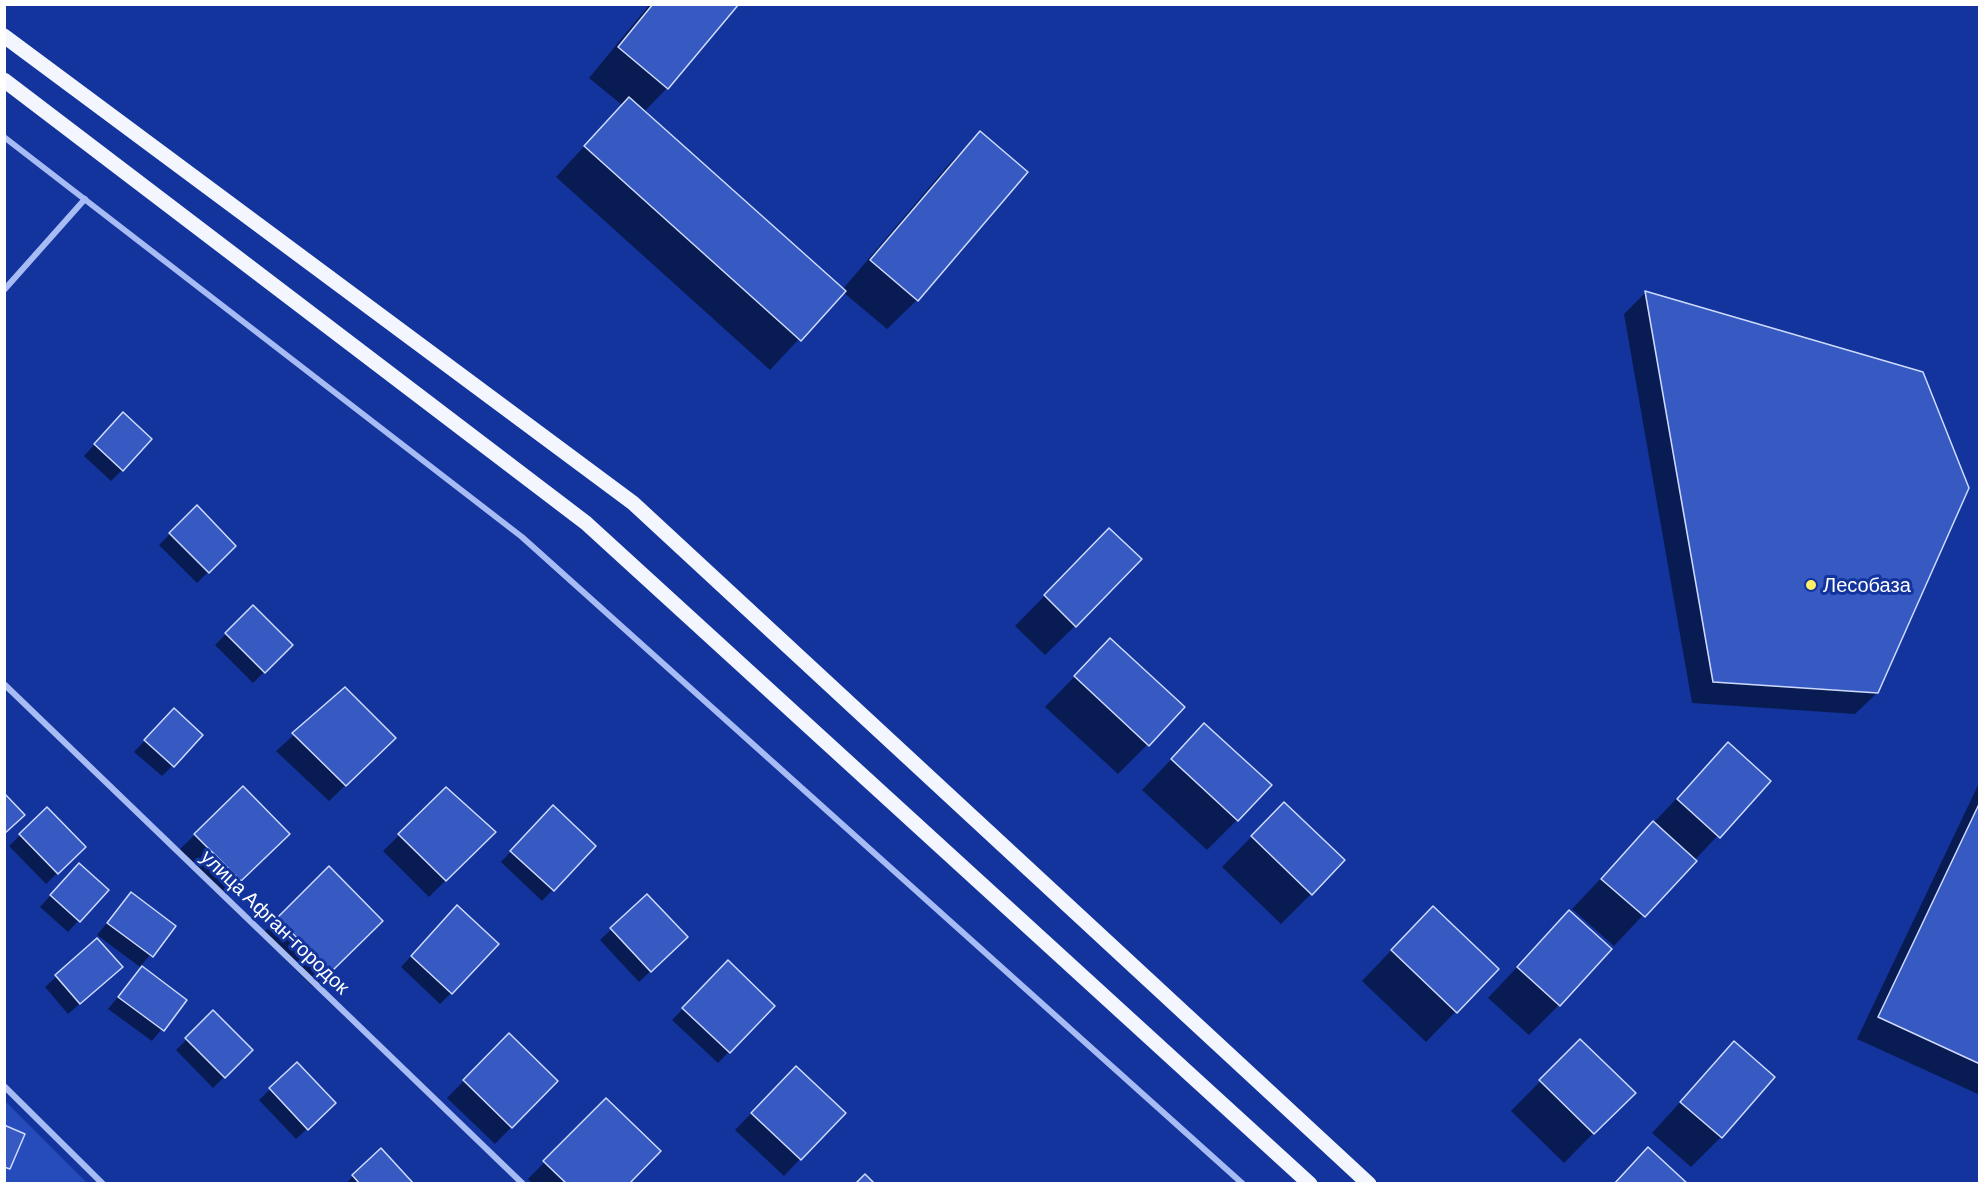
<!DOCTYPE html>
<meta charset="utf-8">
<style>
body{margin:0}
#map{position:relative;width:1984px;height:1188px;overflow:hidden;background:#12349c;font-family:Barlow,sans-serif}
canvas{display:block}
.frame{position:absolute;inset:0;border:6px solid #fff;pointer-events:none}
</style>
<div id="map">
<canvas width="1984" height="1188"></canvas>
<div class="frame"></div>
</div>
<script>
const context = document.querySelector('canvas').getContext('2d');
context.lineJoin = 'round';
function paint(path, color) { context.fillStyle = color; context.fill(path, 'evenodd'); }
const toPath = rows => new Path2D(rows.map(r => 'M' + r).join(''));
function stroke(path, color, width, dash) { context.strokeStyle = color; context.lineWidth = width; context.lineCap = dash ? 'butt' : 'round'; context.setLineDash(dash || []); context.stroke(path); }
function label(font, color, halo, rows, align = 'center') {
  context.font = font + ' Barlow,sans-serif'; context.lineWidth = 6; context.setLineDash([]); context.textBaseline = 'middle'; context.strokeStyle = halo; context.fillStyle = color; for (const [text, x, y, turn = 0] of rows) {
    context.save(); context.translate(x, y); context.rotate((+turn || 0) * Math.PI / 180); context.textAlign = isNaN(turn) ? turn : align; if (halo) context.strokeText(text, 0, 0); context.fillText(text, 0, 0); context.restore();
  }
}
const green = toPath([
 [5,1101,87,1183,5,1183]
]);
const shadow = toPath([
 [650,4,737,4,667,88,644,112,842,290,950,163,980,133,917,300,887,329,843,292,770,370,556,177,622,105,589,78],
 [1645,293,1922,374,1877,693,1855,714,1692,703,1624,314],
 [112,425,122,470,111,481,84,456],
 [197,507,234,546,197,583,159,545],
 [1080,560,1075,626,1045,655,1015,626],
 [253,607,291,645,253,683,215,645],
 [1081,670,1147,745,1118,774,1045,707],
 [345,689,377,755,329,801,276,751],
 [163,721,173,765,162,776,134,752],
 [1204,725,1237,820,1207,850,1142,790],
 [1728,744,1769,781,1614,946,1572,909],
 [1980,781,1980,1095,1857,1039],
 [243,788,288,834,223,897,178,851],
 [446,789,494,832,429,897,383,851],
 [47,809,84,847,46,884,9,846],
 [543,818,594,846,542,901,501,862],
 [1254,834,1311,894,1281,924,1222,867],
 [329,868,381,921,313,987,261,935],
 [68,876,106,890,68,932,40,907],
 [131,894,174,926,140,967,97,935],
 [647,896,686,937,639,982,600,940],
 [1569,912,1559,1005,1529,1035,1488,998],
 [446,918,451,993,440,1004,401,967],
 [1403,938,1497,969,1426,1042,1362,981],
 [97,940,110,978,68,1014,45,987],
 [728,963,773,1006,718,1063,672,1020],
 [142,968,185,1000,152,1041,108,1009],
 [213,1013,251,1050,213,1088,176,1050],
 [509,1035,556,1081,495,1144,447,1098],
 [1580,1041,1633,1093,1564,1163,1511,1111],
 [1734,1043,1721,1137,1691,1167,1652,1133],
 [297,1064,323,1114,296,1139,259,1100],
 [780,1084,800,1159,784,1176,735,1130],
 [606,1100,627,1184,533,1184,528,1179],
 [381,1151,412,1184,346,1184,353,1176]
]);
const building = toPath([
 [653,4,739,4,668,89,618,47,653,4],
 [629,97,846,291,801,341,584,146,629,97],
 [980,131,1028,172,918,301,870,260,980,131],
 [1645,291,1923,372,1969,488,1878,693,1713,682,1645,291],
 [123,412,152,439,123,471,94,444,123,412],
 [197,505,236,546,209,573,169,533,197,505],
 [1109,528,1142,559,1076,627,1044,595,1109,528],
 [253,605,293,645,265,673,225,633,253,605],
 [1110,638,1185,707,1149,746,1074,676,1110,638],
 [345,687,396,738,346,786,292,733,345,687],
 [174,708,203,735,174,767,144,740,174,708],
 [1204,723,1272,785,1238,821,1171,759,1204,723],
 [1728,742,1771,781,1720,838,1677,799,1728,742],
 [243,786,290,834,241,881,194,834,243,786],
 [446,787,496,832,446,881,398,834,446,787],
 [4,793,25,815,4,834,4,793],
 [1284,802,1345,860,1312,895,1251,836,1284,802],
 [1980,802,1980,1064,1878,1017,1980,802],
 [553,805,596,846,554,891,510,851,553,805],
 [47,807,86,847,58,874,19,834,47,807],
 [1653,821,1697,861,1645,917,1601,879,1653,821],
 [79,863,109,890,80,922,50,895,79,863],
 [329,866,383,921,331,972,277,918,329,866],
 [131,892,176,926,153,957,107,923,131,892],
 [647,894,688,937,651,972,610,928,647,894],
 [457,905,499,944,452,994,411,956,457,905],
 [1433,906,1499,969,1457,1013,1391,950,1433,906],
 [1569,910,1612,949,1560,1006,1517,967,1569,910],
 [97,938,123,967,80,1004,55,975,97,938],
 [728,960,775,1006,730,1053,682,1008,728,960],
 [142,966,187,1000,164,1031,118,997,142,966],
 [213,1010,253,1050,225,1078,185,1038,213,1010],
 [509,1033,558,1081,512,1128,463,1080,509,1033],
 [1580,1039,1636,1093,1594,1134,1539,1080,1580,1039],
 [1734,1041,1775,1077,1722,1138,1680,1102,1734,1041],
 [297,1062,336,1103,308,1130,269,1088,297,1062],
 [796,1066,846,1113,801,1160,751,1113,796,1066],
 [606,1098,661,1151,629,1184,567,1184,543,1161,606,1098],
 [4,1125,25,1134,10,1169,4,1167,4,1125],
 [1648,1147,1688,1184,1614,1184,1648,1147],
 [381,1148,414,1184,360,1184,352,1175,381,1148],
 [865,1174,875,1184,855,1184,865,1174]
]);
const street = toPath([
 [4,137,522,537,1243,1184],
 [4,290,85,199],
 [4,684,523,1184],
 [4,1086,103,1184]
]);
const primary = toPath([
 [4,36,633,503,1369,1184],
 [4,80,586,523,1310,1184]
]);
const markers = [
 [1811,585,6,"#fff06a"]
];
const poiNames = [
 ["Лесобаза",1823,585]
];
const streetNames = [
 ["улица Афган-городок",275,922,44]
];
paint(green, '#254cba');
paint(shadow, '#0007');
paint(building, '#365ac2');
stroke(building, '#cfdbfe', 1.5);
stroke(street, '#a7bbf4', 6);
stroke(primary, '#f4f6ff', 15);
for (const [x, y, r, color] of markers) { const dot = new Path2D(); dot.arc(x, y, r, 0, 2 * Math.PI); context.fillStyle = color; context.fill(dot); stroke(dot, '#12349c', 2); }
label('20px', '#fff', '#12349c', poiNames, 'left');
label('20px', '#fff', '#12349c', streetNames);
</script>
